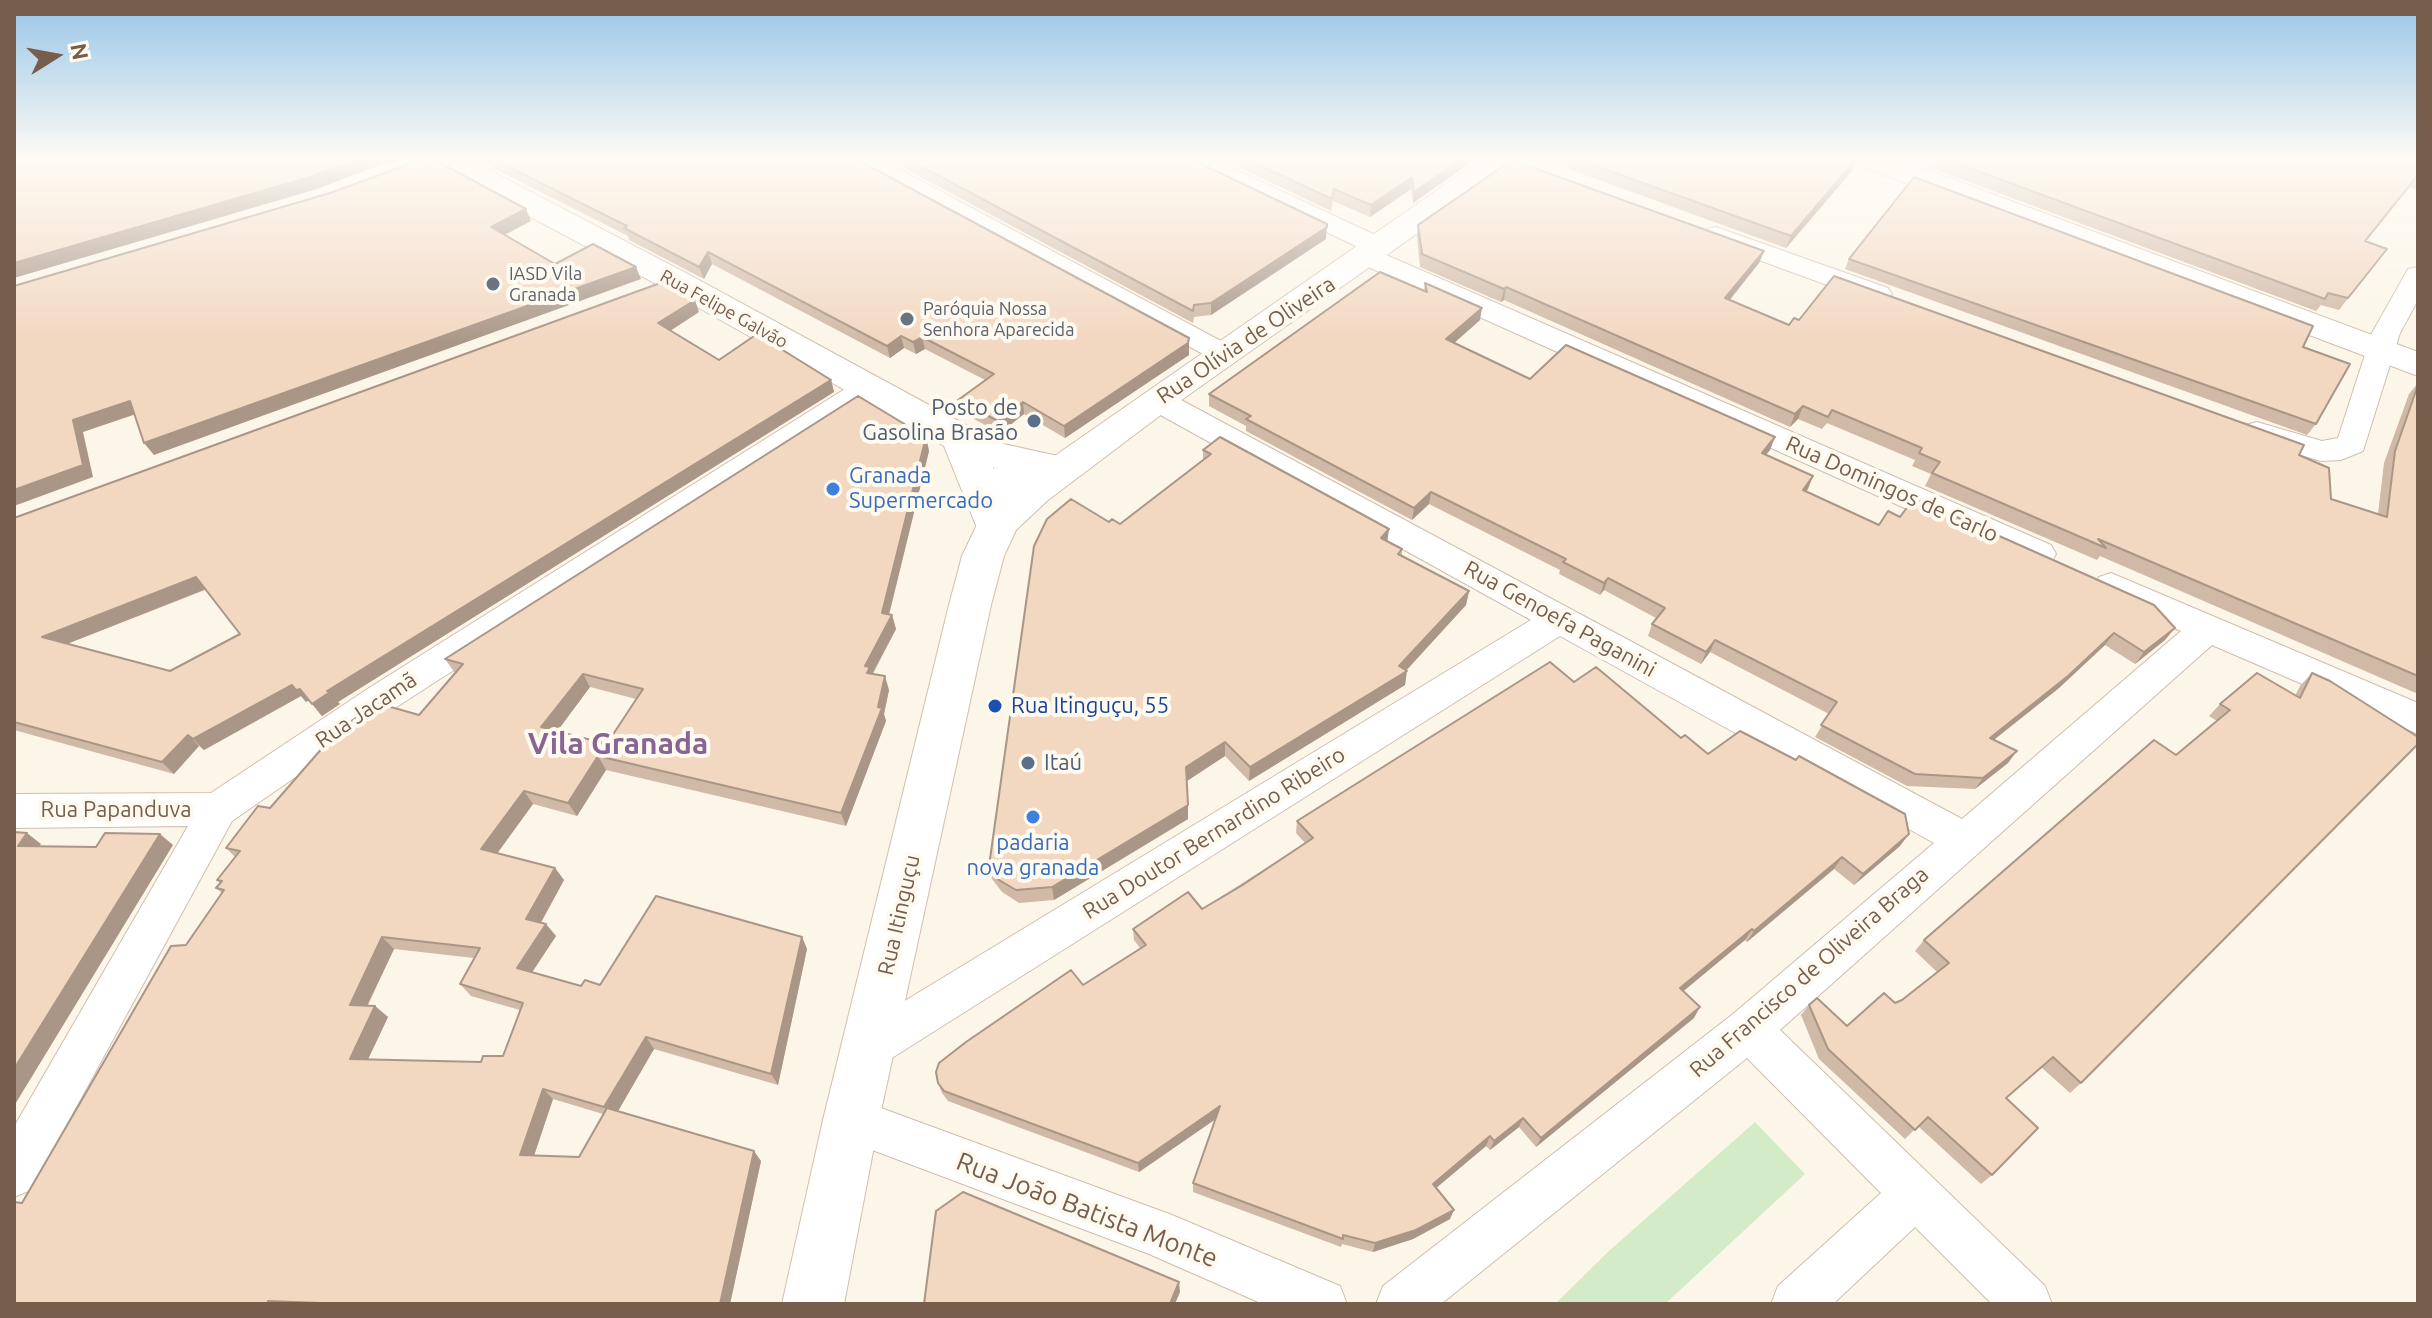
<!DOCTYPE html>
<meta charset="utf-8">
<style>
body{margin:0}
#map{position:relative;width:2432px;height:1318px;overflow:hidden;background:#fcf6e9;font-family:Ubuntu,sans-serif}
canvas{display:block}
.frame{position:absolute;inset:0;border:16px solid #775e4c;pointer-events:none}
.north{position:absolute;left:16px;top:16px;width:80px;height:80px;-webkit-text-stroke:6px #fffaf0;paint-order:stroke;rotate:79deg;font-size:22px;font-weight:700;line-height:32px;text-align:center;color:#775e4c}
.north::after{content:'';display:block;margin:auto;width:28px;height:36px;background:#775e4c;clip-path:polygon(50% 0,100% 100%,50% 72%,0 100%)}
</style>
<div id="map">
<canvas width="2432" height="1318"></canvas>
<div class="frame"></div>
<div class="north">N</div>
</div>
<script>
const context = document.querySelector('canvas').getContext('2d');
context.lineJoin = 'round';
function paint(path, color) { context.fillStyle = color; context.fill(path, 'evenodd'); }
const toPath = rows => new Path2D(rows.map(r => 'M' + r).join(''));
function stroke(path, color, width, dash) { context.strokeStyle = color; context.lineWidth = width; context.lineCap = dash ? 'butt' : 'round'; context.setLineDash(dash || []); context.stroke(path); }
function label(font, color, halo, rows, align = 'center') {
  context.font = font + ' Ubuntu,sans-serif'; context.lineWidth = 8; context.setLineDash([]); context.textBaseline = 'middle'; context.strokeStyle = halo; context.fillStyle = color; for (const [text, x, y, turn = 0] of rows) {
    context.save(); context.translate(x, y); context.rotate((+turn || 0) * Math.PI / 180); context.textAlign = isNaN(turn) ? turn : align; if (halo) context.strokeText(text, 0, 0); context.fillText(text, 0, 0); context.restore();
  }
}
const green = toPath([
 [1755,1122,1805,1174,1665,1304,1557,1302,1609,1251]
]);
const minor = toPath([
 [848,159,880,159,1236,349,1241,355,1236,361,1226,364,1216,361,851,164,848,159],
 [1180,159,1213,159,1388,241,1392,247,1384,254,2051,545,2056,554,2051,563,2039,566,2027,563,1357,262,1353,256,1362,249,1183,164,1180,159],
 [1716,227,1888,288,1892,294,1888,300,1878,302,1868,300,1707,241,1703,235,1707,229,1716,227],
 [2418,267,2418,300,2400,333,2363,451,2341,460,2321,461,2246,439,2242,432,2246,425,2257,422,2322,441,2338,438,2372,333,2408,269,2418,267],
 [867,379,878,382,882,389,878,396,395,708,232,821,31,1190,14,1197,14,1127,188,826,14,828,14,794,211,793,369,688,856,382,867,379],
 [1157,390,1168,393,1962,819,2181,631,2099,595,2094,586,2099,577,2111,573,2418,703,2418,734,2212,645,1780,1030,2045,1286,2052,1304,1992,1304,1915,1227,1833,1304,1771,1304,1778,1286,1881,1193,1747,1058,1441,1304,1376,1304,1383,1286,1733,1014,1934,843,1560,636,884,1063,868,1069,852,1063,846,1048,852,1033,1531,620,1146,407,1142,400,1146,393,1157,390],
 [851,1097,1172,1215,1340,1286,1347,1304,1263,1304,1149,1254,835,1136,828,1120,835,1104,851,1097]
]);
const tertiary = toPath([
 [429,159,468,159,684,272,999,443,1076,460,1081,469,1076,478,1062,482,1038,480,993,467,1015,528,1009,538,995,542,981,538,944,446,660,286,433,165,429,159]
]);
const secondary = toPath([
 [1482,159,1518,159,1514,165,1170,408,1048,500,1016,530,1004,556,991,605,879,1120,844,1304,782,1304,823,1120,949,605,962,556,994,489,994,461,999,452,1013,448,1027,452,1032,461,1033,471,1482,159],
 [1854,159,1898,159,2418,352,2418,376,1858,165,1854,159]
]);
const wall = toPath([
 [475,159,856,159,1189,338,1189,355,1065,438,1024,414,1000,433,961,412,958,400,985,380,925,349,916,354,904,348,890,358,712,264,704,279,629,240,628,236],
 [887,159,1191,159,1326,239,1211,315,1194,317,1193,323],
 [1221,159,1476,159,1413,203,1411,189,1370,217,1333,201,1331,211],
 [1541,159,1856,159,1852,171,1786,248],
 [1929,159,2418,159,2418,190,2409,187,2366,241,2387,249,2339,310,2321,305,2316,311,1926,166],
 [1418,225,1764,251,1759,263,1730,300,1789,325,2299,455,2331,499,2378,514,2384,463,2409,394,2418,383,2418,694,2100,556,2097,560,1925,486,1931,474,1912,466,1915,460,1827,423,1822,429,1798,419,1790,427,1504,300,1501,302,1420,267,1417,237],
 [1849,259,2303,347,2316,424,2307,435,1845,269],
 [1425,283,1480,320,1454,343,1530,379,1770,450,1766,455,1813,476,1806,492,1879,525,2165,640,2135,664,2105,645,2059,688,1994,740,2008,763,1975,789,1907,786,1815,737,1829,714,1710,652,1701,664,1648,636,1652,624,1656,618,1604,590,1600,595,1559,574,1560,570,1429,504,1412,520,1246,431,1246,426,1209,406,1209,394,1424,291],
 [699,312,670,331,719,360,831,380,834,392,338,702,340,704,322,716,309,700,306,702,301,696,204,750,199,746,174,774,14,730,14,518],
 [205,590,240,634,170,671,67,644],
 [926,437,929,451,889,614,892,615,896,629,873,674,889,690,884,714,886,721,846,826,606,770,577,816,533,804,497,853,555,868,564,880,541,923,556,936,532,972,581,986,600,985,802,937,807,949,778,1085,654,1049,618,1111,761,1161,730,1304,14,1304,22,1203,186,945,222,893,216,888,220,883,217,880,235,857,226,848,270,808,419,715,455,673,445,659],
 [590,687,636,699,607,744,557,731],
 [394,949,474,958,460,984,471,996,520,1010,503,1056,481,1062,368,1059,388,1017,375,1006,368,1005],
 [553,1099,603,1114,579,1157,534,1155],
 [1203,450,1402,549,1402,555,1469,591,1466,605,1406,670,1405,685,1249,781,1225,756,1187,781,1188,819,1054,900,1019,903,1002,892,992,879,989,866,1109,522,1120,524,1203,460],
 [2312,673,2418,737,2081,1083,2070,1093,2041,1067,2006,1098,1992,1175,1981,1184,1918,1126,1905,1139,1819,1059,1801,1015,1809,1005,1847,1026,1902,1000,1937,972,1915,951,1924,940,2176,755,2217,721,2209,716,2220,704,2295,696,2300,686],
 [1574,682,1681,738,1708,754,1900,846,1854,885,1834,869,1747,942,1745,940,1683,991,1694,1018,1536,1147,1519,1127,1490,1150,1486,1146,1436,1188,1450,1219,1413,1239,1373,1252,1342,1244,1341,1247,1193,1192,1193,1183,1216,1119,1139,1172,948,1101,942,1093,938,1083,1083,985,1140,948,1134,940,1133,929,1202,909,1305,843,1296,833,1297,821]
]);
const shadedWall = toPath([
 [359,159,396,159,317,189,14,278,14,263],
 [1461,159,1476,159,1413,203,1414,192],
 [1856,159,1852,171,1786,248,1791,236],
 [1412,177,1411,189,1370,217,1371,205],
 [526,209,531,221,497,239,491,227],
 [1327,224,1326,239,1211,315,1211,303],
 [1764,251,1759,263,1721,310,1725,298],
 [708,252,712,264,704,279,699,267],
 [636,267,641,279,154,455,144,443],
 [1506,287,1504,300,1501,302,1504,289],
 [695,300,699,312,662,336,658,323],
 [1482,308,1480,320,1444,352,1446,339],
 [901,336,904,348,890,358,887,346],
 [922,337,925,349,916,354,913,342],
 [1189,338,1189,355,1065,438,1064,426],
 [831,380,834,392,338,702,340,704,322,716,312,704,327,691],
 [130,401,139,413,83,432,93,477,14,506,14,490,73,420],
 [1023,402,1024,414,1000,433,998,421],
 [1803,406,1798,419,1790,427,1795,414],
 [926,437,929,451,886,627,882,613],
 [1775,437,1770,450,1757,465,1762,453],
 [1813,476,1808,489,1797,503,1803,490],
 [1431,492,1429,504,1412,520,1414,508],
 [1389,529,1387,544,1381,538],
 [196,577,206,589,54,649,42,637],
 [1608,578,1604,590,1600,595,1604,583],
 [1469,591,1466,605,1404,673,1407,671,1405,685,1249,781,1250,767,1399,666],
 [892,615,896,629,872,674,872,686,865,666],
 [2175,628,2165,640,2135,664,2144,652],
 [2114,633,2105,645,2059,688,1982,749,1990,738],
 [1715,640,1710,652,1701,664,1706,652],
 [583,674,590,687,550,741,541,727],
 [885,676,889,690,884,714,886,721,846,826,841,813,878,707],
 [292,685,300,689,309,700,306,702,301,696,204,750,193,739],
 [188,735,199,746,174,774,162,762],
 [1225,742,1225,756,1187,781,1186,767],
 [2017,751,2008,763,1975,789,1983,778],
 [598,756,606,770,577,816,568,803],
 [524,791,533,804,491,862,481,849],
 [1188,805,1188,819,1054,900,1052,887],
 [27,833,41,844,32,857,18,846],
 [160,834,173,845,14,1106,14,1069],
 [1909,834,1900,846,1854,885,1863,874],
 [1842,857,1834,869,1747,942,1754,931],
 [555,868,564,880,536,931,526,919],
 [546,924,556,936,527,980,517,968],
 [1752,929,1745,940,1674,999,1680,988],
 [382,937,394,949,362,1016,350,1005],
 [802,937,807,949,778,1085,771,1074],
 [375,1006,388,1017,363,1070,350,1059],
 [1700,1007,1694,1018,1536,1147,1541,1138],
 [646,1037,654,1049,614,1118,604,1107],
 [543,1089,553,1099,531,1165,520,1155],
 [1220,1106,1220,1116,1139,1172,1138,1163],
 [1523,1118,1519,1127,1490,1150,1494,1141],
 [1490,1136,1486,1146,1429,1194,1433,1184],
 [754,1151,761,1161,730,1304,720,1304],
 [1454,1210,1450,1219,1413,1239,1373,1252,1375,1243],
 [1179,1282,1180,1292,1175,1304,1170,1304]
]);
const building = toPath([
 [14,159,359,159,310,177,14,263,14,159],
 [423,159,433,159,526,209,491,227,555,264,593,244,636,267,144,443,130,401,73,420,83,465,14,490,14,286,330,193,423,159],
 [493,159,856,159,1189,338,1188,343,1064,426,1023,402,998,421,958,400,994,374,922,337,913,342,901,336,887,346,708,252,699,267,624,228,627,226,493,159],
 [907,159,1191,159,1327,224,1327,227,1211,303,1194,305,1193,311,907,159],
 [1246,159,1461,159,1414,192,1412,177,1371,205,1334,189,1332,199,1246,159],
 [1576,159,1856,159,1791,236,1576,159],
 [1945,159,2418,159,2418,175,2365,241,2387,249,2348,298,2328,293,2325,299,1945,159],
 [1512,160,1764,251,1725,298,1789,325,1794,318,1799,320,1834,276,2304,445,2299,455,2329,468,2331,499,2387,517,2395,451,2418,385,2418,676,2098,539,2106,548,1932,473,1940,462,1919,453,1922,448,1832,410,1828,417,1803,406,1795,414,1506,287,1504,289,1422,254,1418,225,1512,160],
 [1914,177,2313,326,2303,347,2350,364,2316,424,1849,259,1914,177],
 [1380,272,1427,292,1425,283,1482,308,1446,339,1530,379,1566,345,1775,437,1762,453,1813,476,1803,490,1879,525,1888,511,1900,517,1914,498,2154,605,2175,628,2144,652,2114,633,2068,676,1990,738,2017,751,1983,778,1915,774,1821,725,1837,702,1715,640,1706,652,1652,624,1665,608,1608,578,1604,583,1563,562,1566,559,1431,492,1414,508,1246,419,1251,416,1209,394,1380,272],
 [663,282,695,300,658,323,719,360,757,334,831,380,327,691,330,692,312,704,300,689,296,690,292,685,193,739,188,735,162,762,14,722,14,518,663,282],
 [196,577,240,634,170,671,42,637,196,577],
 [858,396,926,437,882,613,892,615,865,666,870,667,867,673,885,676,878,707,882,708,841,813,598,756,568,803,524,791,481,849,555,868,526,919,546,924,517,968,581,986,585,980,600,985,656,896,802,937,771,1074,646,1037,604,1107,543,1089,520,1155,579,1157,607,1108,754,1151,720,1304,346,1304,268,1301,267,1304,14,1304,14,1202,22,1203,171,946,186,945,224,890,216,888,222,881,217,880,240,851,226,848,258,806,270,808,337,731,377,703,419,715,463,664,445,659,858,396],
 [583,674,643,689,604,748,607,744,541,727,583,674],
 [382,937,480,948,460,984,523,1003,503,1056,483,1056,481,1062,350,1059,375,1006,350,1005,382,937],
 [1220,437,1389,529,1381,538,1402,549,1398,554,1469,591,1399,666,1407,671,1250,767,1225,742,1186,767,1188,805,1052,887,1016,890,999,880,989,866,1034,546,1047,519,1071,499,1109,522,1112,519,1120,524,1211,454,1203,450,1220,437],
 [1550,662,1574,682,1596,667,1681,738,1685,735,1708,754,1740,731,1796,760,1799,756,1905,814,1909,834,1863,874,1842,857,1754,931,1752,929,1680,988,1700,1007,1541,1138,1523,1118,1494,1141,1490,1136,1433,1184,1454,1210,1416,1230,1375,1243,1343,1235,1343,1239,1193,1183,1220,1106,1138,1163,944,1091,938,1083,936,1072,939,1063,966,1042,1071,970,1083,985,1146,945,1133,929,1188,892,1202,909,1241,886,1313,838,1297,821,1550,662],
 [2257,673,2300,698,2312,673,2330,681,2418,737,2418,744,2081,1083,2053,1057,2006,1098,2038,1128,1992,1175,1928,1117,1915,1130,1828,1049,1809,1005,1817,998,1847,1026,1884,993,1895,1003,1902,1000,1949,963,1924,940,2154,740,2176,755,2230,710,2220,704,2257,673],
 [14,832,27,833,18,846,96,847,105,833,160,834,14,1069,14,832],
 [963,1192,1179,1282,1170,1304,924,1304,936,1211,963,1192]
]);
const markers = [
 [493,284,8,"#6b7280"],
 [907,319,8,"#6b7280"],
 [1034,421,8,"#5c6f8a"],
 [833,489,8,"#3f7fe0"],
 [995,706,8,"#1a4fb4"],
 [1028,763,8,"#5c6f8a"],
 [1033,817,8,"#3f7fe0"]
];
const farWorshipnames = [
 ["IASD Vila",509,274],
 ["Granada",509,295],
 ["Paróquia Nossa",923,309],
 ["Senhora Aparecida",923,330]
];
const farStreetnames = [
 ["Rua Felipe Galvão",724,309,29]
];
const streetNames = [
 ["Rua Olívia de Oliveira",1246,340,-34],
 ["Rua Domingos de Carlo",1892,489,24],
 ["Rua Genoefa Paganini",1560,619,29],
 ["Rua Jacamã",366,710,-34],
 ["Rua Papanduva",116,810],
 ["Rua Doutor Bernardino Ribeiro",1214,833,-32],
 ["Rua Itinguçu",899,915,-77],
 ["Rua Francisco de Oliveira Braga",1809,972,-41]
];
const serviceNames = [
 ["Posto de",1018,408],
 ["Gasolina Brasão",1018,433],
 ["Itaú",1044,763,"left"]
];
const shopNames = [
 ["Granada",849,476],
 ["Supermercado",849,501],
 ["padaria",1033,843,"center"],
 ["nova granada",1033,868,"center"]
];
const transitNames = [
 ["Rua Itinguçu, 55",1011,706]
];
const nearStreetnames = [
 ["Rua João Batista Monte",1087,1210,21]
];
const districtNames = [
 ["Vila Granada",618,744]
];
paint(green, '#d3ebc7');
stroke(minor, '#cfbeae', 2);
stroke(tertiary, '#cfbeae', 2);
stroke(secondary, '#d2bfac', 2);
paint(minor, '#fff');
paint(tertiary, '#fff');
paint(secondary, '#fff');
paint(wall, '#d0b9a6');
paint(shadedWall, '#a99687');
paint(building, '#f2d7c1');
stroke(building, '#a99687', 2);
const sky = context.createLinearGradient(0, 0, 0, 344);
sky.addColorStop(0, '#97c5e8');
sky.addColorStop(0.46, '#fefbf5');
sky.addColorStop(1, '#fefbf500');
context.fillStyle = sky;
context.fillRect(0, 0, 2432, 344);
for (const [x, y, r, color] of markers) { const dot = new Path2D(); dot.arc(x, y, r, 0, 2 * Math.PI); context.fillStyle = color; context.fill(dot); stroke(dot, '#fffaf0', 3); }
label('18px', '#5b616d', '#fffaf0', farWorshipnames, 'left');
label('18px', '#775e4c', '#fffaf0', farStreetnames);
label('22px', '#775e4c', '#fffaf0', streetNames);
label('22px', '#4e5e75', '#fffaf0', serviceNames, 'right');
label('22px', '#366cbe', '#fffaf0', shopNames, 'left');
label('22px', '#164399', '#fffaf0', transitNames, 'left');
label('26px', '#775e4c', '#fffaf0', nearStreetnames);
label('bold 30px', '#866493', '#fffaf0', districtNames);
</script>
